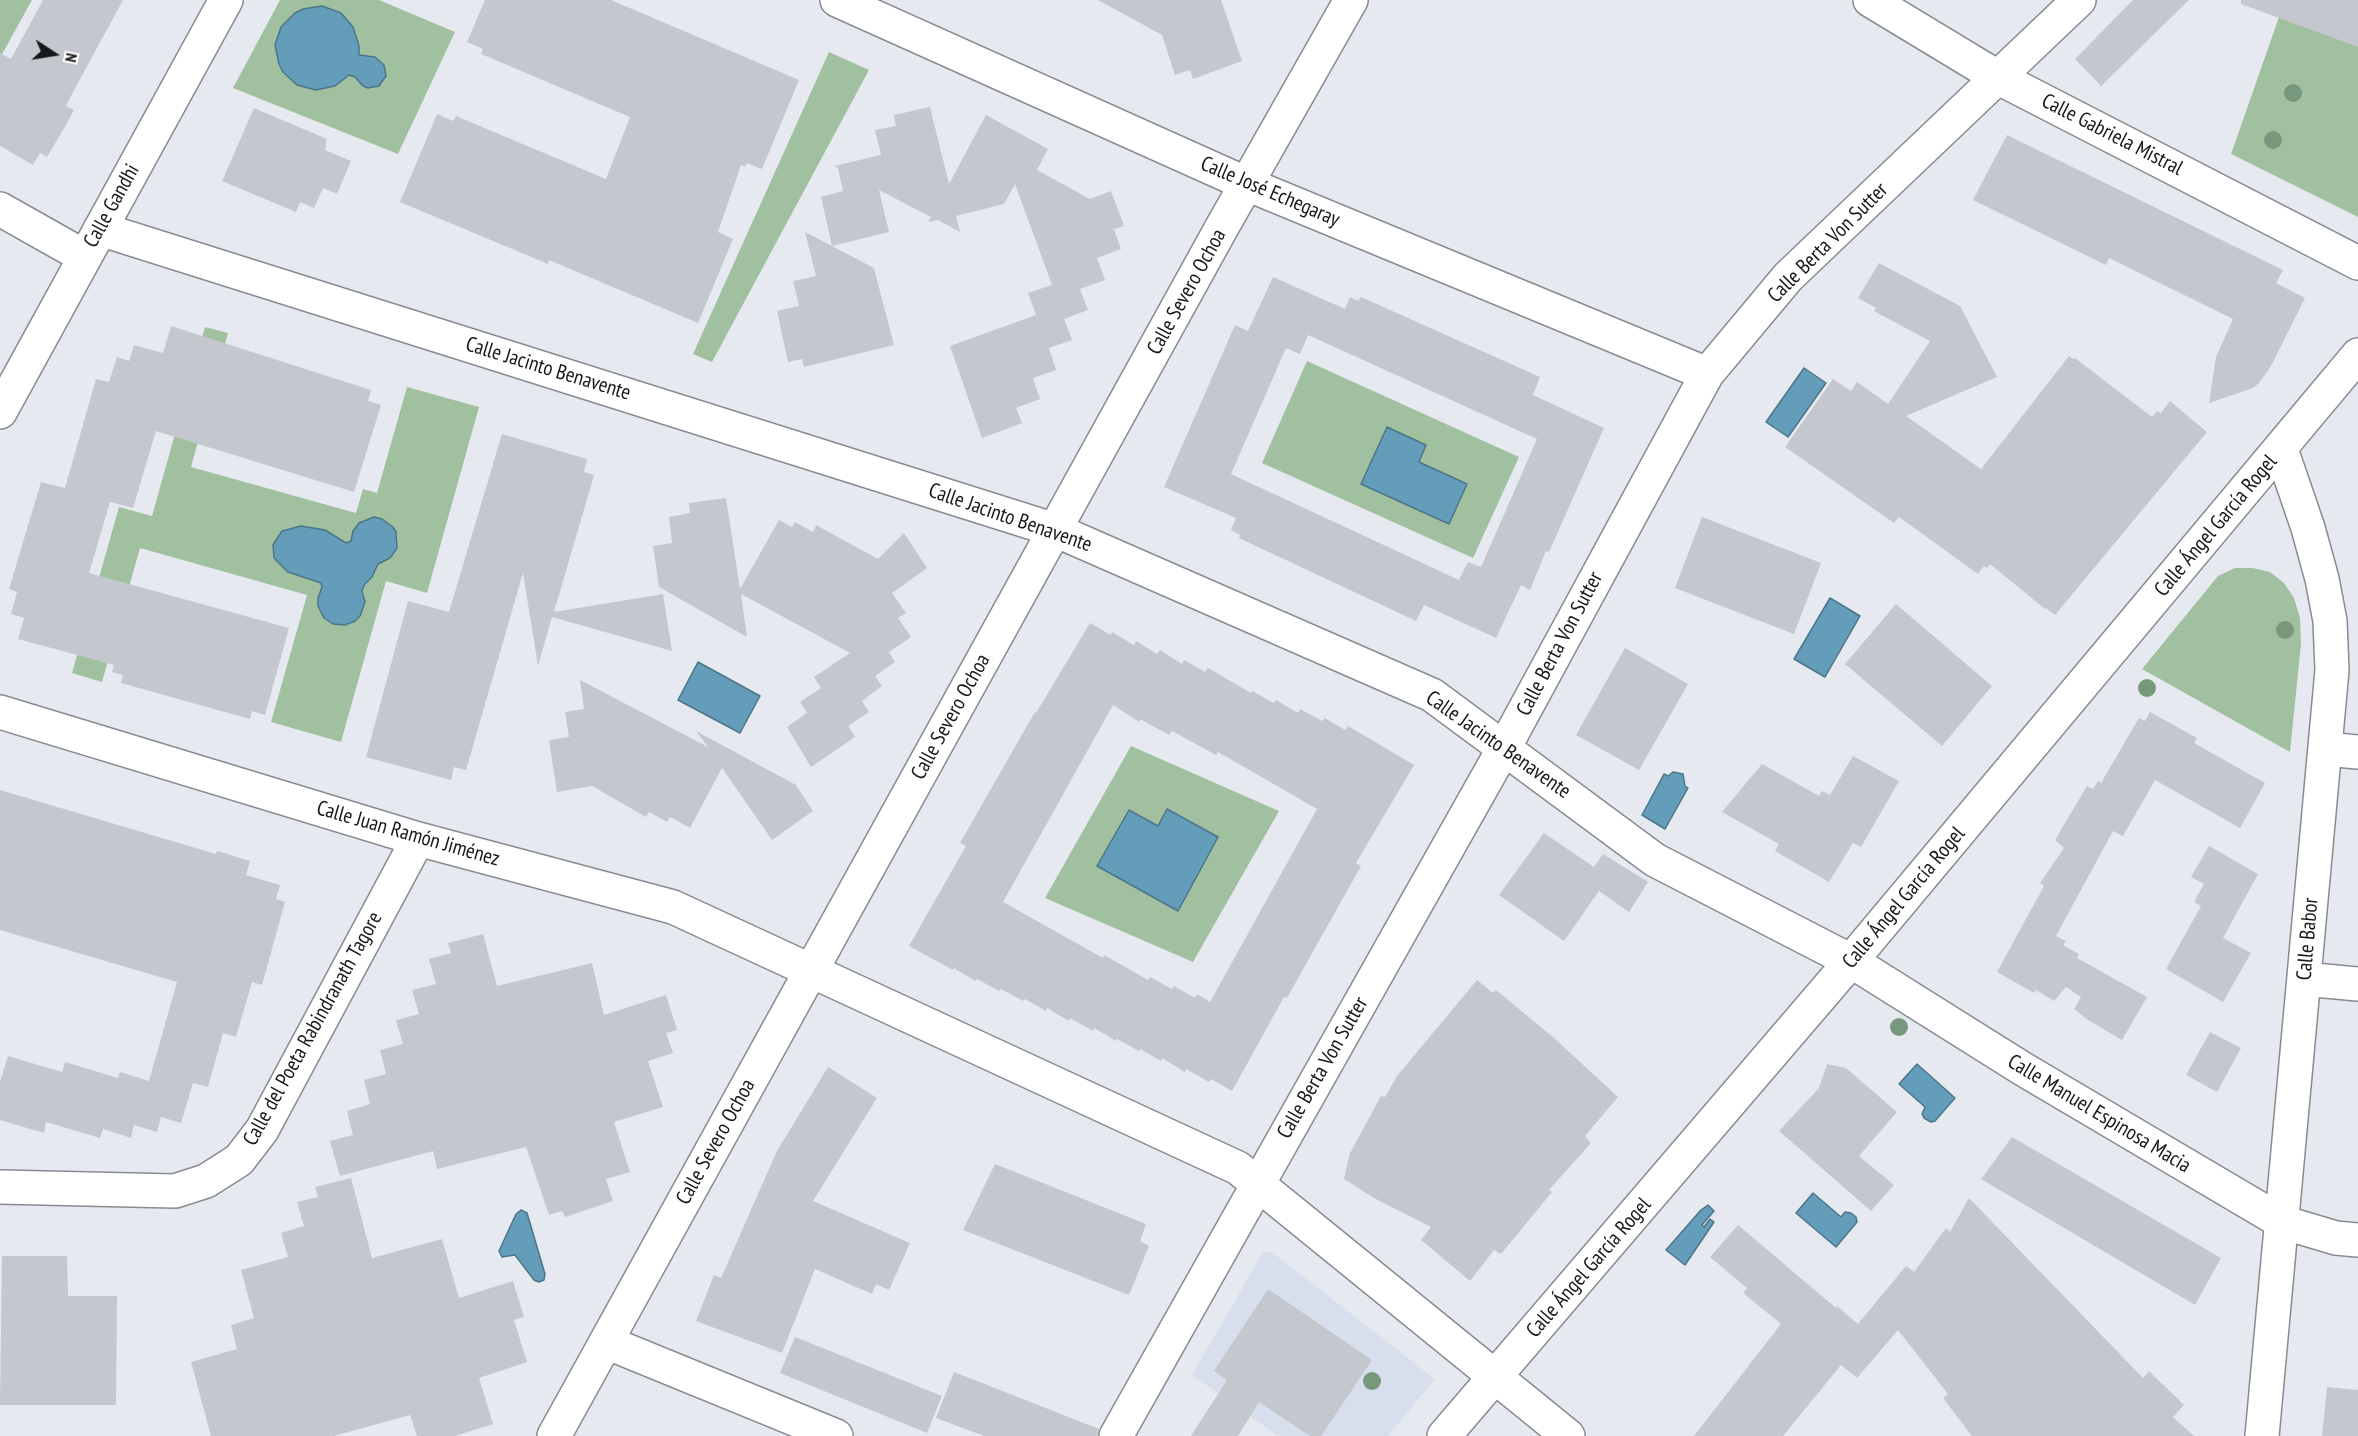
<!DOCTYPE html>
<meta charset="utf-8">
<style>
body{margin:0}
#map{position:relative;width:2358px;height:1436px;overflow:hidden;background:#e6eaf0;font-family:"PT Sans Narrow",sans-serif}
canvas{display:block}
.north{position:absolute;left:24px;top:24px;width:60px;height:60px;-webkit-text-stroke:4px #fff;paint-order:stroke;rotate:102deg;font-size:16px;font-weight:700;line-height:24px;text-align:center;color:#17181a}
.north::after{content:'';display:block;margin:auto;width:21px;height:27px;background:#17181a;clip-path:polygon(50% 0,100% 100%,50% 72%,0 100%)}
</style>
<div id="map">
<canvas width="2358" height="1436"></canvas>
<div class="north">N</div>
</div>
<script>
const context = document.querySelector('canvas').getContext('2d');
context.lineJoin = 'round';
function paint(path, color) { context.fillStyle = color; context.fill(path, 'evenodd'); }
const toPath = rows => new Path2D(rows.map(r => 'M' + r).join(''));
function stroke(path, color, width, dash) { context.strokeStyle = color; context.lineWidth = width; context.lineCap = dash ? 'butt' : 'round'; context.setLineDash(dash || []); context.stroke(path); }
function label(font, color, halo, rows, align = 'center') {
  context.font = font + ' "PT Sans Narrow",sans-serif'; context.lineWidth = 4.5; context.setLineDash([]); context.textBaseline = 'middle'; context.strokeStyle = halo; context.fillStyle = color; for (const [text, x, y, turn = 0] of rows) {
    context.save(); context.translate(x, y); context.rotate((+turn || 0) * Math.PI / 180); context.textAlign = isNaN(turn) ? turn : align; if (halo) context.strokeText(text, 0, 0); context.fillText(text, 0, 0); context.restore();
  }
}
const built = toPath([
 [1267,1251,1272,1252,1435,1379,1388,1436,1278,1436,1192,1375,1262,1254]
]);
const green = toPath([
 [0,0,32,0,0,58],
 [280,0,379,0,455,32,398,154,233,88],
 [2285,0,2358,0,2358,217,2231,154],
 [829,52,869,70,712,362,693,354],
 [205,327,228,333,191,467,356,513,363,489,377,493,407,387,479,407,427,593,386,581,341,742,271,722,307,595,140,548,102,682,72,673,119,507,152,516],
 [1307,361,1519,457,1473,558,1262,463],
 [2235,568,2253,568,2270,572,2284,583,2294,598,2300,618,2301,644,2290,752,2142,669,2218,576],
 [1131,746,1279,811,1193,962,1045,898]
]);
const water = toPath([
 [322,6,341,13,353,27,359,46,359,55,375,57,384,65,386,76,379,86,368,88,363,86,355,77,349,75,335,86,316,90,297,85,283,72,279,64,275,45,281,27,295,13,303,9,322,6],
 [1804,368,1826,383,1788,437,1766,422,1804,368],
 [1387,427,1426,445,1419,462,1467,484,1449,524,1361,484,1387,427],
 [374,517,382,519,393,527,396,532,397,548,390,558,378,564,372,577,364,585,362,591,365,602,360,616,355,621,345,625,333,624,324,618,318,606,318,598,322,587,321,583,288,572,274,558,273,545,282,531,301,526,325,530,346,543,351,541,353,531,359,523,374,517],
 [1830,598,1860,616,1825,677,1794,659,1830,598],
 [698,662,760,696,740,733,678,700,698,662],
 [1673,772,1683,774,1685,786,1688,788,1665,829,1642,815,1664,774,1668,776,1673,772],
 [1167,809,1218,837,1178,911,1097,866,1129,810,1158,826,1167,809],
 [1917,1064,1955,1098,1935,1121,1931,1122,1924,1118,1922,1114,1925,1107,1899,1084,1917,1064],
 [1813,1193,1841,1217,1845,1212,1851,1213,1856,1217,1857,1222,1836,1247,1796,1213,1813,1193],
 [1708,1205,1714,1211,1702,1225,1704,1227,1710,1219,1714,1222,1685,1265,1666,1250,1701,1210,1708,1205],
 [521,1210,527,1213,545,1274,544,1280,539,1282,534,1280,515,1255,502,1257,499,1251,516,1214,521,1210]
]);
const building = toPath([
 [43,0,123,0,72,94,66,106,74,110,66,125,47,157,40,153,33,165,0,146,0,53,11,59],
 [485,0,611,0,799,80,762,169,747,163,745,167,741,165,718,232,733,239,698,323,549,260,548,264,400,202,437,114,453,121,456,116,606,179,630,117,481,54,483,49,467,42],
 [1098,0,1221,0,1242,61,1193,79,1190,70,1175,75,1162,35],
 [2133,0,2189,0,2101,86,2075,59],
 [2241,0,2358,0,2358,47,2241,4],
 [930,107,949,184,986,115,1048,149,1037,170,1090,199,1111,191,1124,226,1114,229,1121,249,1097,258,1105,280,1080,289,1088,310,1064,319,1072,340,1049,348,1056,370,1033,378,1040,399,1016,408,1022,423,982,438,950,346,1036,315,1028,293,1052,285,1015,184,1004,204,956,216,960,232,938,220,928,222,931,217,879,190,889,232,832,246,821,197,843,191,838,168,834,166,881,155,875,130,896,126,894,115],
 [254,108,327,139,325,150,351,161,337,194,323,188,314,208,300,202,296,212,222,181],
 [2007,135,2283,270,2276,283,2305,298,2271,366,2259,383,2253,388,2209,403,2216,357,2233,319,2109,258,2106,265,1973,200],
 [805,232,874,268,894,345,804,367,802,359,788,362,777,311,799,306,793,281,816,276],
 [1879,263,1960,306,1997,377,1906,416,1981,469,2069,356,2073,359,2075,358,2152,417,2157,411,2161,413,2170,401,2207,432,2055,615,2046,608,2045,609,1990,564,1987,568,1984,566,1978,574,1899,517,1894,523,1785,447,1833,379,1851,391,1857,382,1888,404,1930,341,1874,311,1876,308,1858,298],
 [1273,277,1345,309,1350,297,1358,301,1361,297,1540,377,1533,395,1604,428,1549,552,1546,551,1530,590,1521,585,1496,638,1424,605,1416,621,1239,538,1240,535,1231,530,1236,518,1164,487,1235,325,1248,331],
 [1308,335,1537,439,1481,567,1468,562,1459,580,1231,474,1286,348,1300,354],
 [171,326,371,390,368,401,381,405,354,492,156,431,133,508,110,502,89,573,289,628,265,715,252,711,250,719,121,683,123,675,112,672,114,665,18,639,24,618,11,614,17,592,9,589,41,482,65,488,96,379,109,382,117,357,129,361,134,345,163,353],
 [502,434,587,459,584,472,594,475,554,612,663,594,672,651,552,617,538,666,523,573,466,770,454,767,451,780,366,757,408,601,449,612],
 [726,498,740,589,779,520,792,527,795,522,813,532,816,525,878,559,904,533,927,568,892,593,906,613,898,618,911,637,889,652,895,662,875,676,882,686,862,701,869,712,848,726,855,737,811,767,787,727,807,713,800,702,821,688,814,677,850,653,741,594,747,637,659,587,653,546,672,543,669,517,690,513,689,503],
 [1702,517,1821,563,1794,634,1675,588],
 [1896,604,1992,686,1942,746,1845,664],
 [1090,623,1111,635,1112,632,1134,645,1136,641,1157,654,1160,650,1182,664,1184,660,1205,672,1208,668,1251,693,1252,691,1274,703,1276,700,1298,713,1300,709,1322,721,1325,718,1345,730,1348,726,1414,765,1356,863,1361,866,1287,998,1284,997,1232,1091,1211,1079,1209,1082,1186,1069,1185,1072,1162,1058,1161,1061,1140,1049,1139,1051,1117,1039,1116,1041,1094,1028,1093,1031,1070,1018,1069,1021,1047,1008,1046,1011,1025,999,1023,1001,1001,989,999,991,977,979,975,981,954,968,953,970,909,946,966,846,960,843,1035,712,1036,713],
 [1113,705,1139,722,1140,719,1169,735,1172,731,1216,755,1218,752,1317,809,1210,1002,1197,994,1195,998,1174,986,1172,989,1150,977,1148,980,1104,955,1103,958,1003,902],
 [1625,648,1688,684,1639,770,1576,735],
 [580,680,708,747,696,731,796,785,813,811,772,840,722,768,690,828,670,817,667,822,649,812,646,817,592,786,557,792,549,740,569,737,565,712,584,709],
 [2150,712,2197,738,2194,743,2265,783,2240,828,2155,780,2123,836,2113,831,2056,936,2066,941,2063,945,2079,954,2077,958,2147,997,2122,1040,2088,1020,2074,1009,2081,997,2066,987,2054,1001,2036,990,2034,993,1997,972,2044,886,2040,883,2064,848,2055,840,2087,786,2093,789,2098,781,2101,783,2139,718,2145,721],
 [1853,756,1899,781,1861,847,1853,843,1829,882,1775,851,1779,844,1722,812,1762,764,1819,796,1822,791,1830,795],
 [0,790,216,854,217,851,250,861,246,875,280,885,276,899,285,902,262,985,252,982,236,1037,223,1033,208,1087,193,1083,181,1123,161,1117,157,1132,134,1125,131,1138,103,1129,100,1138,46,1122,44,1133,0,1120,0,1082,8,1056,62,1072,65,1062,118,1078,120,1072,149,1081,177,982,0,930],
 [1544,833,1594,867,1603,854,1648,882,1629,912,1599,891,1564,941,1499,895],
 [2209,846,2258,874,2223,938,2251,953,2223,1002,2166,969,2201,906,2194,902,2204,884,2191,877],
 [483,934,497,986,592,963,604,1015,666,995,677,1030,666,1033,673,1053,648,1061,663,1107,614,1122,630,1172,606,1179,613,1201,565,1217,562,1211,549,1215,526,1147,437,1169,433,1151,340,1176,330,1141,353,1135,347,1111,370,1104,364,1080,386,1074,380,1050,403,1044,396,1020,419,1014,412,990,436,984,429,959,451,953,448,943],
 [1477,980,1493,993,1496,990,1553,1037,1618,1097,1585,1136,1591,1143,1549,1190,1552,1192,1501,1254,1494,1250,1470,1281,1421,1240,1431,1227,1374,1198,1344,1179,1350,1153,1381,1096,1385,1097,1397,1076],
 [2210,1032,2241,1048,2217,1092,2186,1075],
 [1827,1064,1846,1068,1897,1112,1859,1156,1894,1185,1871,1211,1779,1131,1819,1088],
 [828,1067,877,1098,813,1201,910,1243,889,1290,876,1284,872,1294,815,1269,782,1353,696,1321,714,1275,721,1278,777,1151],
 [2012,1137,2221,1258,2195,1305,1981,1179],
 [995,1164,1146,1224,1140,1241,1149,1246,1129,1295,963,1230],
 [351,1178,372,1258,442,1239,459,1298,513,1281,524,1317,514,1320,527,1362,479,1378,493,1424,455,1436,417,1436,410,1415,334,1436,211,1436,191,1362,237,1349,231,1325,254,1318,241,1270,288,1257,281,1233,304,1226,297,1202,318,1197,315,1187],
 [1969,1198,2143,1378,2149,1371,2184,1405,2173,1417,2194,1436,1972,1436,1943,1398,1948,1394,1898,1330,1857,1378,1841,1365,1783,1436,1694,1436,1781,1324,1743,1293,1747,1288,1710,1257,1738,1225,1836,1308,1837,1306,1858,1324,1906,1266,1914,1272,1946,1228,1950,1232],
 [2,1256,67,1256,68,1296,117,1296,116,1405,0,1405],
 [1268,1289,1372,1360,1321,1436,1310,1436,1259,1402,1238,1436,1191,1436,1227,1380,1214,1371],
 [795,1337,942,1396,927,1433,780,1373],
 [954,1372,1099,1429,1097,1436,984,1436,936,1418],
 [2327,1387,2358,1390,2358,1436,2322,1436]
]);
const minor = toPath([
 [837,0,1247,184,1707,374],
 [1870,0,1999,78,2358,263],
 [0,209,85,257],
 [100,229,1055,530,1432,695,1655,860,1851,961,2023,1069,2282,1222,2336,1238,2358,1240],
 [0,412,226,0],
 [0,712,418,839,673,907,1238,1168,1568,1436],
 [2326,749,2358,752],
 [2304,979,2358,984],
 [0,1187,175,1191,206,1181,239,1160,262,1130,418,839],
 [606,1342,836,1436],
 [554,1436,1222,227,1351,0],
 [1116,1436,1504,748,1707,374,1788,277,2079,0],
 [1444,1436,1851,961,2358,355],
 [2262,1436,2332,670,2330,621,2322,579,2308,528,2281,449]
]);
const trees = [
 [2293,93],
 [2273,140],
 [2285,630],
 [2147,688],
 [1899,1027],
 [1372,1381]
];
const streetNames = [
 ["Calle Gabriela Mistral",2112,135,27],
 ["Calle José Echegaray",1270,192,23],
 ["Calle Gandhi",112,206,-61],
 ["Calle Berta Von Sutter",1828,243,-45],
 ["Calle Severo Ochoa",1187,292,-61],
 ["Calle Jacinto Benavente",548,369,17],
 ["Calle Jacinto Benavente",1010,518,19],
 ["Calle Ángel García Rogel",2216,526,-50],
 ["Calle Berta Von Sutter",1560,644,-62],
 ["Calle Severo Ochoa",951,717,-61],
 ["Calle Jacinto Benavente",1498,745,35],
 ["Calle Juan Ramón Jiménez",408,834,16],
 ["Calle Ángel García Rogel",1904,898,-50],
 ["Calle Babor",2308,939,-85],
 ["Calle del Poeta Rabindranath Tagore",313,1029,-61],
 ["Calle Berta Von Sutter",1323,1068,-60],
 ["Calle Manuel Espinosa Macia",2099,1114,31],
 ["Calle Severo Ochoa",716,1142,-61],
 ["Calle Ángel García Rogel",1589,1268,-49]
];
paint(built, '#d8dfec');
paint(green, '#a1c0a0');
paint(water, '#649db9');
stroke(water, '#4d7589', 1.5);
paint(building, '#c4c7cd');
stroke(minor, '#888b91', 36);
stroke(minor, '#fff', 33);
context.fillStyle = '#77987d';
for (const [x, y] of trees) { context.beginPath(); context.arc(x, y, 9, 0, 2 * Math.PI); context.fill(); }
label('21px', '#17181a', '#fff', streetNames);
</script>
